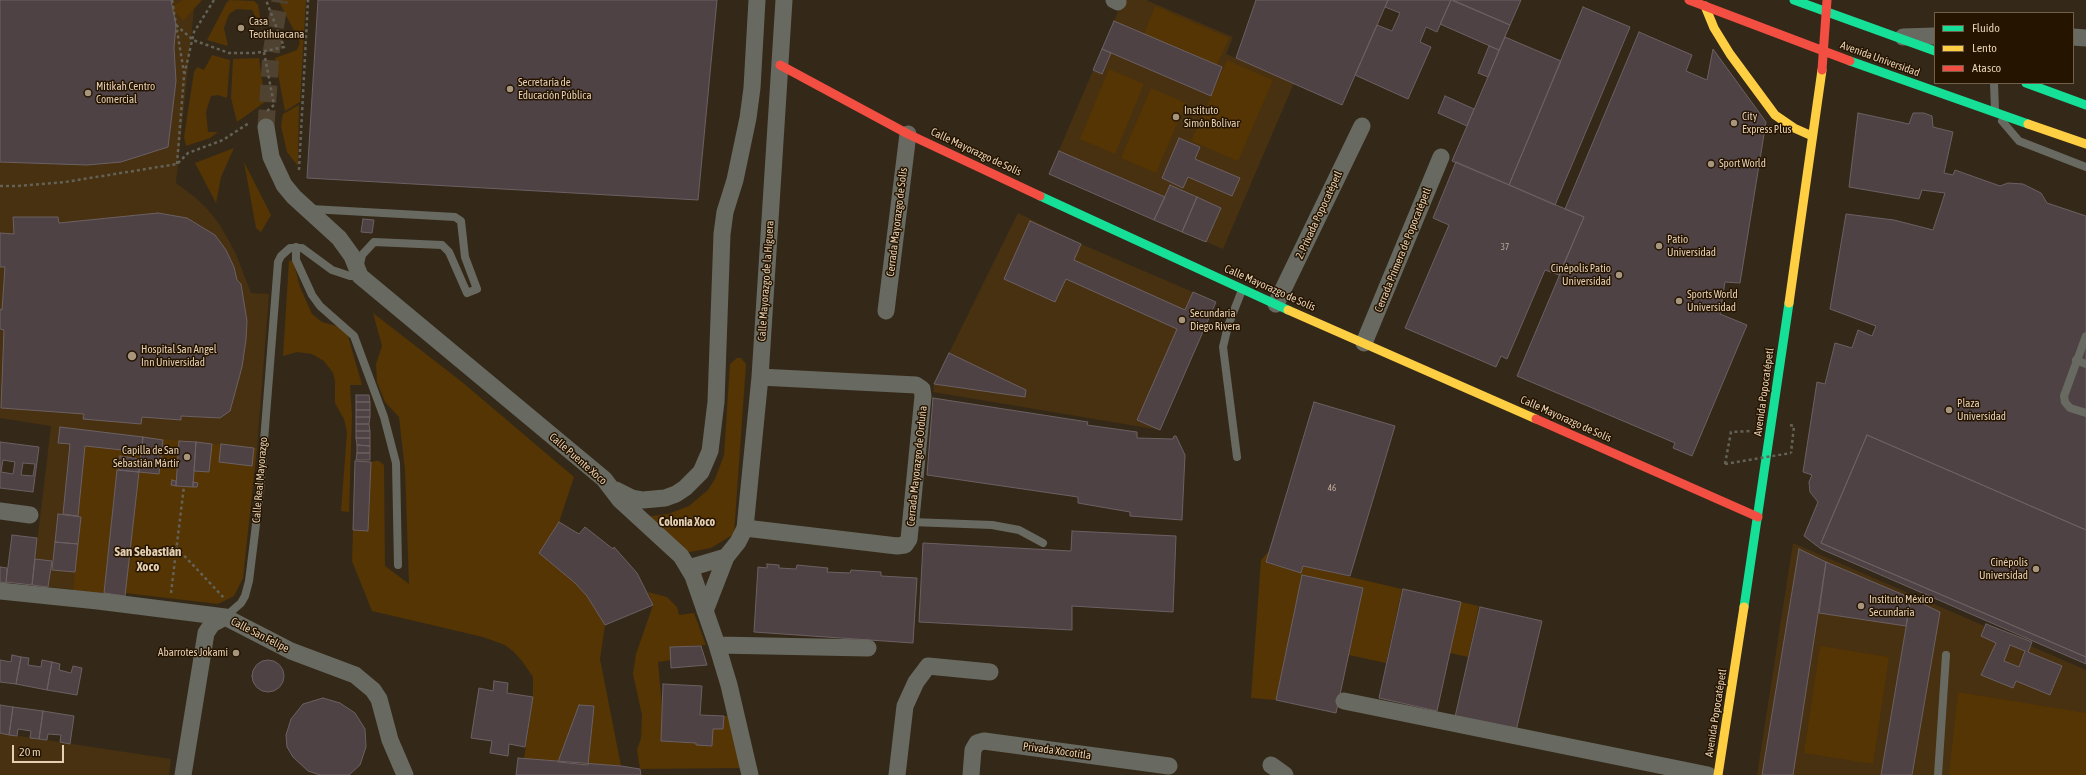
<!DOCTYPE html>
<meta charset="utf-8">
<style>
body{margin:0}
#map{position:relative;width:2086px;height:775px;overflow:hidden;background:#342919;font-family:"Asap Condensed",sans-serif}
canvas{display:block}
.legend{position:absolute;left:1934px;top:12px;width:140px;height:72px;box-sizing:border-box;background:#241400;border:1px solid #715f48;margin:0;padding:5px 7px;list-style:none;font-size:12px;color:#e5cfb3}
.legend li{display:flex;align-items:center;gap:8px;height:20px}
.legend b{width:20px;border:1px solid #715f48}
.scale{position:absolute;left:12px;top:745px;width:52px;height:18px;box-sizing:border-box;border:2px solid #e5cfb3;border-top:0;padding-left:5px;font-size:12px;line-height:14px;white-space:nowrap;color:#e5cfb3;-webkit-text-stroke:3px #241400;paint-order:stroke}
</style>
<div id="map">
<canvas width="2086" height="775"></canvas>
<ul class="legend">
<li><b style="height:5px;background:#16e098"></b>Fluido</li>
<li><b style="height:5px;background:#ffcf43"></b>Lento</li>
<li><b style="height:5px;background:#f24e42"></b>Atasco</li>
</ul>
<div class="scale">20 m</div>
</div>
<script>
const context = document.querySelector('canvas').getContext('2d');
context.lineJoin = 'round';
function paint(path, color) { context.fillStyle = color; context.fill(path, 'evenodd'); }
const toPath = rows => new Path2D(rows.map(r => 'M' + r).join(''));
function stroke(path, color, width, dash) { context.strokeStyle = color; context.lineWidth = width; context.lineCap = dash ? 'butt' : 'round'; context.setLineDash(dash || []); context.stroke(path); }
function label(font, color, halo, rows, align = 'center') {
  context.font = font + ' "Asap Condensed",sans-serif'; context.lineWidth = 3; context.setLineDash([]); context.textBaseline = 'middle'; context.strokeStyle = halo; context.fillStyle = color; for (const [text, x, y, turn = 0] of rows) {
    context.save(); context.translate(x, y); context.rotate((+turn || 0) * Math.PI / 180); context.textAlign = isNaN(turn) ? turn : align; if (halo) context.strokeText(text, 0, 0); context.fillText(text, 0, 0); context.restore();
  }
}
const built = toPath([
 [0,0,195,0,176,183,196,198,209,211,220,225,236,254,251,293,269,294,257,448,143,438,125,595,32,585,51,426,0,418],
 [1123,0,1146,0,1233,37,1226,54,1294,83,1223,249,1049,174],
 [1018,213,1081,244,1216,302,1160,430,933,392,934,384,949,353],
 [1793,543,2086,670,2086,775,1757,775],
 [0,733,171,759,169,775,0,775]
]);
const green = toPath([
 [183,0,202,0,183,21,174,10,174,5],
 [230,0,254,1,258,5,262,29,252,10,237,9,229,14,224,28,228,46,207,40,227,2],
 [278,0,306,0,300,102,285,111,275,58,297,50,300,42],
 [1155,6,1229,38,1217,65,1144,34],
 [212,55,230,60,227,98,218,95,211,96,206,112,208,132,218,132,210,138,186,146,184,137,194,72,197,67,204,70],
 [259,58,265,102,237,122,231,98,233,59],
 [1227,60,1273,80,1238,161,1191,141],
 [1109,69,1144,84,1115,154,1080,139],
 [1151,88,1186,103,1156,173,1121,158],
 [299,105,298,166,287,152,281,126,283,114],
 [234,148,221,177,216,203,195,163],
 [244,162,271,215,261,232,256,228],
 [293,260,300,287,312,314,322,322,340,327,348,336,362,385,350,385,352,415,349,512,341,511,347,432,344,419,335,403,335,381,333,373,324,361,312,354,297,352,283,356,289,261],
 [373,313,462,382,574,477,559,522,539,553,575,583,587,596,605,625,600,659,621,766,524,759,533,697,533,677,522,661,514,652,505,645,483,637,372,611,352,561,353,530,368,531,371,462,375,461,379,461,384,465,385,566,409,584,405,470,399,417,385,402,377,382,376,364,382,346],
 [737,358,741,358,746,364,734,534,711,548,684,553,644,517,668,514,689,506,708,490,715,479,724,455,730,364],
 [143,437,257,448,243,578,234,596,218,604,125,593,140,459,121,456,119,470,117,470,104,593,73,590,81,517,78,516,85,446,140,452],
 [1270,550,1267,563,1301,573,1303,566,1402,589,1386,663,1349,655,1363,588,1302,575,1276,700,1251,698,1261,560],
 [648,592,667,597,677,607,679,615,694,613,706,645,671,647,671,660,658,662,662,706,661,740,696,743,696,745,712,746,713,729,723,729,724,716,730,716,740,768,640,769,637,750,641,738,642,715,633,674,636,654,653,605],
 [1461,602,1479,606,1468,657,1450,653],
 [1820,646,1889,657,1873,764,1804,753],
 [1958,692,2086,713,2086,775,1949,775]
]);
const building = toPath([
 [0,0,171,0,176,25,174,48,176,81,168,147,121,162,87,165,0,162,0,0],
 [318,0,717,0,698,200,307,178,318,0],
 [1256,0,1388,0,1342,105,1236,58,1256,0],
 [1388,0,1451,0,1437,32,1426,27,1420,42,1431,47,1408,99,1355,75,1377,25,1392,31,1400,13,1385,7,1388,0],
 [1451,0,1510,25,1499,50,1440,24,1451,0],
 [1453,0,1521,0,1510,25,1453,0],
 [1583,7,1630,27,1555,205,1509,185,1583,7],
 [1114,21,1222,67,1211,96,1102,49,1114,21],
 [1639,32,1692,55,1686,71,1707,80,1713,49,1766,122,1740,283,1725,282,1720,314,1747,325,1692,456,1673,448,1675,443,1517,376,1584,217,1565,209,1639,32],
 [1505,37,1561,61,1509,185,1452,161,1505,37],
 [1489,46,1499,50,1488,77,1478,73,1489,46],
 [1102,49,1111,53,1102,74,1093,70,1102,49],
 [1445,96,1474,109,1467,126,1438,113,1445,96],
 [1858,113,1909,124,1913,113,1924,113,1932,116,1933,127,1953,132,1944,173,1953,175,1955,170,2000,186,2008,183,2023,184,2041,193,2047,203,2086,216,2086,530,1867,435,1821,543,2086,657,2086,664,1821,549,1804,536,1818,502,1810,492,1809,482,1812,475,1803,472,1817,382,1825,384,1835,343,1852,348,1858,330,1872,336,1876,326,1830,309,1846,214,1894,220,1933,230,1945,193,1922,190,1919,199,1849,187,1858,113],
 [1179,138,1200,147,1195,159,1240,178,1232,196,1188,177,1183,188,1162,178,1179,138],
 [1059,151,1165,197,1154,220,1049,174,1059,151],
 [1456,162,1584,217,1559,275,1545,270,1507,359,1501,356,1496,367,1405,328,1449,225,1433,218,1456,162],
 [1170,185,1197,197,1182,232,1154,220,1170,185],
 [1197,197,1221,208,1206,242,1182,232,1197,197],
 [158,213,187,218,215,235,226,250,234,267,237,280,241,284,247,321,246,340,242,367,230,411,220,418,181,416,181,420,142,417,141,424,83,419,84,414,1,408,4,330,0,329,0,309,2,310,5,267,0,267,0,233,14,234,13,217,58,217,59,223,158,213],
 [363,219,374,220,372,233,361,232,363,219],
 [1030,221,1081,244,1074,260,1185,310,1193,292,1216,302,1160,430,1137,420,1177,329,1066,279,1055,302,1004,279,1030,221],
 [949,353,1026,390,1025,397,934,384,949,353],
 [356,395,369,395,370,402,356,402,356,395],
 [933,398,1088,422,1087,425,1137,432,1137,438,1173,439,1174,436,1176,436,1185,455,1182,520,1130,516,1130,512,1078,503,1078,497,927,475,933,398],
 [356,402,370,402,370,410,356,410,356,402],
 [1314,402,1395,426,1350,576,1303,566,1301,573,1266,562,1314,402],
 [356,410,370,410,370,417,356,417,356,410],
 [356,417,370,417,369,424,356,424,356,417],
 [356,424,369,424,370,431,356,431,356,424],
 [60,427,143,437,141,452,85,446,78,516,63,514,70,444,58,443,60,427],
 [356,431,370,431,370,438,356,438,356,431],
 [1867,435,2086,530,2086,657,1821,543,1867,435],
 [143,437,163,440,159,474,139,472,143,437],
 [356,438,370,438,370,446,357,445,356,438],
 [179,441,196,442,193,487,176,486,179,441],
 [0,442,39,447,33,492,0,488,0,442],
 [3,460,15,462,13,474,1,472,3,460],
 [23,463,35,464,33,476,21,475,23,463],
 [196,442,212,444,209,472,194,471,196,442],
 [221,444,254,448,252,466,219,462,221,444],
 [357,445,370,446,370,453,357,453,357,445],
 [357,453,370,453,370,460,356,460,357,453],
 [120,456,140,459,139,472,119,470,120,456],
 [355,461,371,462,368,531,353,530,355,461],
 [117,470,139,472,125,596,104,593,117,470],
 [172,480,176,481,176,486,171,485,172,480],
 [193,482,198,483,197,487,193,487,193,482],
 [58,514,81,517,78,544,55,542,58,514],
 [559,522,579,534,585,527,613,549,614,547,637,573,653,605,605,625,587,596,575,583,539,553,559,522],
 [1072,531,1176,536,1173,612,1072,606,1072,630,919,622,923,543,1071,551,1072,531],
 [12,535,37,538,32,585,6,582,12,535],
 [55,542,78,544,75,572,52,570,55,542],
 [1799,549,1826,562,1793,775,1762,775,1799,549],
 [35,559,52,561,48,587,32,585,35,559],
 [1826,562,1911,598,1906,626,1819,613,1826,562],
 [767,564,779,565,779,568,796,569,797,565,828,568,827,572,850,573,851,570,881,572,881,576,917,578,913,643,754,632,758,567,767,568,767,564],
 [0,567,7,568,6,583,0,582,0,567],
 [1302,575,1363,588,1336,713,1276,700,1302,575],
 [1403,589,1461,602,1437,711,1379,698,1403,589],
 [1911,598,1940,612,1912,775,1881,775,1911,598],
 [1480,607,1542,621,1516,731,1455,717,1480,607],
 [1986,624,2032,642,2028,652,2062,666,2050,695,2016,681,2013,688,1981,675,1996,643,1981,636,1986,624],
 [2010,645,2025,651,2019,667,2004,661,2010,645],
 [701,646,707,665,671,668,670,647,701,646],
 [12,655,21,657,16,684,0,682,0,660,11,662,12,655],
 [21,657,29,658,28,665,41,667,42,660,52,662,47,690,16,684,21,657],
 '252 676a16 16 0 1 1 32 0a16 16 0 1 1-32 0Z',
 [52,662,60,664,59,670,71,673,73,666,82,668,77,695,47,690,52,662],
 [494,681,508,683,507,693,533,697,525,747,509,744,508,756,490,753,492,741,471,738,479,688,493,691,494,681],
 [663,684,702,686,700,715,724,716,723,729,713,729,712,746,696,745,696,743,661,741,663,684],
 [323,698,340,703,355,713,365,729,366,747,360,765,349,775,320,775,308,771,293,757,287,747,286,735,291,719,303,704,323,698],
 [0,705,13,707,9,735,0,733,0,705],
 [579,705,594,706,588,765,558,762,579,705],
 [13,707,43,711,39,739,30,738,31,731,18,729,17,736,9,735,13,707],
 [43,711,74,716,70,744,60,742,61,735,48,734,47,740,39,739,43,711],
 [518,758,621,766,640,769,641,775,516,775,518,758]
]);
const streetTunnel = toPath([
 [266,127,271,53,280,0]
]);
const path = toPath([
 [172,0,184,73],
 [176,25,193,40,229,53,256,53,284,47,266,0],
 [264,52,274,105,267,111],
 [177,164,184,76,194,32,214,0],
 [299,170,308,0],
 [0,186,18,186,65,182,177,164,188,153,223,140,249,123],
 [1790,425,1794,426,1791,453],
 [1725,464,1731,432,1751,431],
 [176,547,225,599],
 [171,593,184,486]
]);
const lane = toPath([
 [1994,83,1995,110],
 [2002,121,2019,141,2086,167],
 [296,247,296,260,312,295,320,306,354,336,384,417,396,463,398,565],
 [2086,336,2064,396,2065,402,2070,408,2086,413],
 [2076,360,2086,364],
 [1237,457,1223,347,1228,326,1242,290],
 [911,522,992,525,1019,530,1043,543],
 [225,617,241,603,245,596,249,581,260,492,278,262,281,256,290,248,302,248,332,270,350,276,360,276,359,269,362,255,374,242,442,245,449,252,467,293,477,289,465,257,461,221,455,217,311,209],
 [1938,775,1946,655]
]);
const street = toPath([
 [1114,0,1118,2],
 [1903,37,1935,36],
 [2073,37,2086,38],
 [266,127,271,157,284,185,294,197,339,238,352,256,360,276,604,479,620,500,681,556,693,576,717,645,729,685,750,775],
 [1276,304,1362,126],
 [886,311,908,134],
 [1364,343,1441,157],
 [616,490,632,498,643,500,665,498,676,494,685,488,701,472,710,451,716,402,722,234,725,212,735,180,748,118,752,88,757,0],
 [0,511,30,515],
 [745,528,897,546,905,545,909,539,923,396,922,389,916,385,760,377],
 [689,568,726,557],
 [0,591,98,601,225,617,291,651,355,675,373,690,379,699,390,740,405,775],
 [705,611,726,557,738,542,745,528,760,377,784,0],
 [717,645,868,648],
 [1344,701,1708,775],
 [1271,765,1285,775],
 [183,775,206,633,212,624,225,617],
 [897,775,905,706,916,682,928,666,990,672],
 [971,775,973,750,977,743,984,741,1169,766]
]);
const fast = toPath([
 [1794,0,1935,51],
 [1850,61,2028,124],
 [2026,83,2086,105],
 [1040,196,1288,310],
 [1744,607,1789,303]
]);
const slow = toPath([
 [1705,6,1714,28,1730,54,1775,115,1794,128,1812,136],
 [2028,124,2086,144],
 [1789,303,1822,70],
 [1288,310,1536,419],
 [1718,775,1744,607]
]);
const jam = toPath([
 [1689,0,1850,61],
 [780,65,908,134,1040,196],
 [1822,70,1827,0],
 [1536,419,1758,517]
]);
const pathBridge = toPath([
 [1725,464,1791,453]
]);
const markers = [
 [241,28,4,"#a7957d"],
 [510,89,4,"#a7957d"],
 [88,93,4,"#a7957d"],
 [1176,117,4,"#a7957d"],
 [1734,123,4,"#a7957d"],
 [1711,164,4,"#a7957d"],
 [1659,246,4,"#a7957d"],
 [1619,275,4,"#a7957d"],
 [1679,301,4,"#a7957d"],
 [1182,320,4,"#a7957d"],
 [132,356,5,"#a7957d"],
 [1949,410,4,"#a7957d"],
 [187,457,4,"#a7957d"],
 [2036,569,4,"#a7957d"],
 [1861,606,4,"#a7957d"],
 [236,653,4,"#a7957d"]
];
const numberNames = [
 ["37",1505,247],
 ["46",1332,488]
];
const poiNames = [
 ["Casa",249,22],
 ["Teotihuacana",249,35],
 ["Secretaría de",518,83],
 ["Educación Pública",518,96],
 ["Mítikah Centro",96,87],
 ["Comercial",96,100],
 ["Instituto",1184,111],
 ["Simón Bolívar",1184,124],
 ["City",1742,117],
 ["Express Plus",1742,130],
 ["Sport World",1719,164],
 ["Patio",1667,240],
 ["Universidad",1667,253],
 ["Cinépolis Patio",1611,269,"right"],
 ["Universidad",1611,282,"right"],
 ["Sports World",1687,295],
 ["Universidad",1687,308],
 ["Secundaria",1190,314],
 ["Diego Rivera",1190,327],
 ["Hospital San Angel",141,350],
 ["Inn Universidad",141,363],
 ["Plaza",1957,404],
 ["Universidad",1957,417],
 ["Capilla de San",179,451,"right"],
 ["Sebastián Mártir",179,464,"right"],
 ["Cinépolis",2028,563,"right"],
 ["Universidad",2028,576,"right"],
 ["Instituto México",1869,600],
 ["Secundaria",1869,613],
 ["Abarrotes Jokami",228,653,"right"]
];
const streetNames = [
 ["Avenida Universidad",1880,59,20],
 ["Calle Mayorazgo de Solís",976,152,25],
 ["2. Privada Popocatépetl",1319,215,-65],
 ["Cerrada Mayorazgo de Solís",897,222,-83],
 ["Cerrada Primera de Popocatépetl",1403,250,-68],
 ["Calle Mayorazgo de la Higuera",766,281,-86],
 ["Calle Mayorazgo de Solís",1270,288,24],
 ["Avenida Popocatépetl",1764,392,-82],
 ["Calle Mayorazgo de Solís",1566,419,24],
 ["Calle Puente Xoco",578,459,41],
 ["Cerrada Mayorazgo de Orduña",917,466,-84],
 ["Calle Real Mayorazgo",260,480,-85],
 ["Calle San Felipe",260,635,27],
 ["Avenida Popocatépetl",1716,713,-81],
 ["Privada Xocotitla",1057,751,8]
];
const neighbourhoodNames = [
 ["Colonia Xoco",687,522]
];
const quarterNames = [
 ["San Sebastián",148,552],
 ["Xoco",148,567]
];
paint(built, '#473111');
paint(green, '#543503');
paint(building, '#4e4244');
stroke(building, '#6c6063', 1);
stroke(streetTunnel, '#4f4230', 17, [17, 8]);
stroke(path, '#646257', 2.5, [3, 3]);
stroke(lane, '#686a61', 8);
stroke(street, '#686a61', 17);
stroke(fast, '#16e098', 9);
stroke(slow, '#ffcf43', 9);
stroke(jam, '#f24e42', 9);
stroke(pathBridge, '#646257', 2.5, [3, 3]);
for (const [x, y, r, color] of markers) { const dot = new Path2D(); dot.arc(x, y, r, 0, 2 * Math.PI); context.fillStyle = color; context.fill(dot); stroke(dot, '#241400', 1.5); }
label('9px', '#bfac97', null, numberNames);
label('11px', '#e5cfb3', '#241400', poiNames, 'left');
label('11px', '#e5cfb3', '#241400', streetNames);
label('bold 12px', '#e5cfb3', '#241400', neighbourhoodNames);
label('bold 13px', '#e5cfb3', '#241400', quarterNames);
</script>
